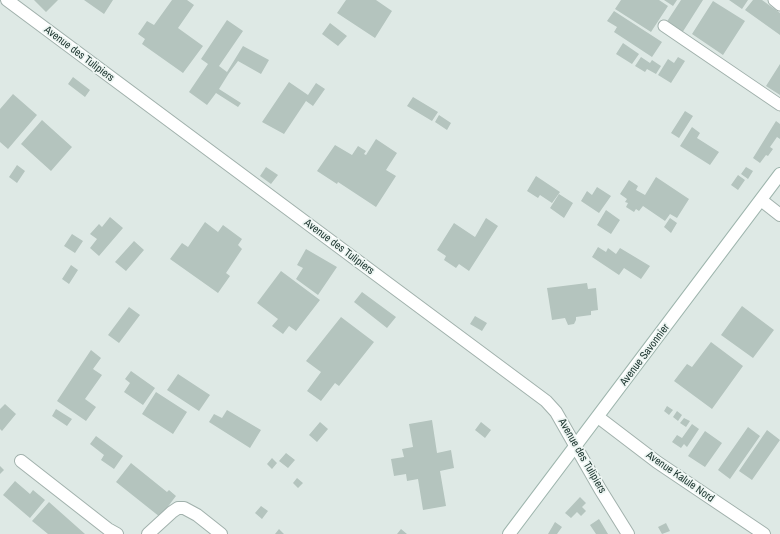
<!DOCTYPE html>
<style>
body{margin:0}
canvas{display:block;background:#dee9e5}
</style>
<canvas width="780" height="534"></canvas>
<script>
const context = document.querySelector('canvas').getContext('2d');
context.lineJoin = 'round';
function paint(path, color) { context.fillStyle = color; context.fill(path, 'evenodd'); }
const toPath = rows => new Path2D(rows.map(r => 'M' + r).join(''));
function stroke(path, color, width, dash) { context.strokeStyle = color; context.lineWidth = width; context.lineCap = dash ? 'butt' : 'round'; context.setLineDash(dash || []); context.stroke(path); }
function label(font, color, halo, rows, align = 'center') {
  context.font = font + ' "Archivo Narrow",sans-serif'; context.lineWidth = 3.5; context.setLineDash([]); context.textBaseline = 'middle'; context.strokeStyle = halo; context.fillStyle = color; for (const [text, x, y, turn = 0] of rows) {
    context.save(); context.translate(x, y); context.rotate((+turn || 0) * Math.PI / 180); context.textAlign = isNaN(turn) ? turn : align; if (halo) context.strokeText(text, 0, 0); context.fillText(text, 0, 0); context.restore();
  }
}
const building = toPath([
 [34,0,58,0,46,12],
 [84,0,113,0,104,14],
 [172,0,187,0,194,5,178,28,203,46,183,73,142,44,145,39,138,34,147,21,154,25],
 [346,0,376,0,392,11,375,38,337,13],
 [621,0,659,0,668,6,651,32,615,9],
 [664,0,677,0,673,6],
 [681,0,703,0,682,33,666,23],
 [729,0,748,0,742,9],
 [753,0,762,0,780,13,780,35,745,10],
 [713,1,745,21,723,55,692,34],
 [614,11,662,42,652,57,614,32,617,27,607,21],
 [227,20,243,31,219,66,227,72,243,46,269,60,261,74,238,61,229,73,219,89,241,103,238,107,216,93,207,105,189,92,208,64,201,59],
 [330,23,347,36,338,46,322,34],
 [623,43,639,54,632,64,616,54],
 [641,57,650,63,652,60,661,66,656,74,647,69,645,72,635,66],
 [678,57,685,61,671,83,658,75,668,59,674,63],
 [780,64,780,95,766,86],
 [73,77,90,90,85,97,68,84],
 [289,82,308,95,316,83,325,89,313,106,306,101,284,134,262,122],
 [13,94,37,115,8,149,0,142,0,109],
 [413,97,438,112,432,121,407,106],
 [685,111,693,116,679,138,671,133],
 [439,115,451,123,447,130,435,122],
 [42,120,72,147,51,171,21,144],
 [776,121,780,124,780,139,777,137,770,147,773,149,768,156,766,155,760,163,753,158],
 [692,127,700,133,697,138,719,152,710,165,680,146],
 [376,139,397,153,386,170,396,176,376,207,338,182,337,184,317,171,335,145,352,155,358,146,366,151,364,154,366,155],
 [17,165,25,171,17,183,9,177],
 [266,167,278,175,271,184,260,176],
 [746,167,753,171,748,179,741,174],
 [738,175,745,180,738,190,731,185],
 [536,176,560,192,552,203,540,195,538,198,527,191],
 [656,177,689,199,677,218,670,214,665,221,643,206,639,211,636,209,634,212,626,207,628,203,625,202,627,199,620,194,629,180,638,186,636,190,645,195],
 [597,187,611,196,599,213,581,201,587,191,592,195],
 [559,194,573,203,564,218,550,208],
 [606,210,620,220,611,234,597,225],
 [110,217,123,228,99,256,90,248,97,239,90,234,99,224,102,227],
 [486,218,498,226,469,271,459,264,456,268,444,260,446,256,437,250,454,223,475,237],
 [670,218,677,223,671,233,664,227],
 [205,222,218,232,223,225,242,239,238,245,242,249,226,273,230,276,218,293,170,259,182,243,188,247],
 [72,234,83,241,75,253,64,246],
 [134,241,144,250,126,271,115,262],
 [598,247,606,252,608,248,616,254,620,248,650,266,641,279,624,268,619,275,592,257],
 [306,249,337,267,318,295,296,279,303,268,297,265],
 [71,265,78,270,69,284,62,279],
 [281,271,320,300,296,331,289,326,283,334,272,326,278,319,257,303],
 [587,283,588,289,596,288,598,310,591,311,591,315,576,317,576,320,574,324,568,325,565,318,552,320,547,288],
 [362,292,396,317,387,328,354,302],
 [742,306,774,330,753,358,721,335],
 [129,307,140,315,119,343,108,335],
 [475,316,487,323,482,331,470,324],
 [341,317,374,342,339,386,335,383,321,401,307,391,321,372,306,361],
 [711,342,743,366,712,409,674,381,687,364,692,367],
 [91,350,101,358,93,369,102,375,85,399,96,407,86,421,57,401],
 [131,371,155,388,143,405,124,392,130,383,125,379],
 [178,374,210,395,199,411,167,390],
 [156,392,187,412,173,434,142,414],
 [5,404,16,414,2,431,0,429,0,409],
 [667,406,673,410,669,415,664,411],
 [56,409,72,419,67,426,52,416],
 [227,410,261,430,250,448,209,422,214,414,222,418],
 [677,411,682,415,678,421,673,417],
 [684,418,690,421,686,427,680,423],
 [432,420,437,453,451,450,454,468,440,471,446,506,423,510,418,479,407,481,406,474,394,476,391,459,404,457,402,449,413,447,409,424],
 [320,422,328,429,317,442,309,435],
 [481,422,491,430,485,438,475,430],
 [692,424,699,429,687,447,684,444,681,448,672,442,677,435,682,438],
 [748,427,760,436,730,479,718,470],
 [767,430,780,440,752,480,739,471],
 [705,431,722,443,705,467,688,456],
 [96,436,123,456,114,469,101,460,104,455,90,444],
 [286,453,295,460,288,468,279,461],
 [272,458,277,463,272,469,267,464],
 [131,463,167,492,169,490,176,496,160,517,116,482],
 [0,466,4,470,0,474],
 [297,478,303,483,298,488,293,483],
 [15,481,30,494,33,490,45,500,30,518,3,495],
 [580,497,586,503,582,507,586,511,581,516,577,512,571,518,565,513],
 [49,502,85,534,48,534,32,521],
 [261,506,268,511,262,519,255,513],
 [599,519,608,534,596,534,590,525],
 [555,522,562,527,557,534,548,534],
 [666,523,670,531,662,534,658,527],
 [279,529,284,534,275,534],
 [401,529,407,534,397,534]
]);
const lane = toPath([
 [774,0,780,5],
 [664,26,780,105]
]);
const street = toPath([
 [7,0,546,401,556,412,600,489,628,534],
 [761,200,780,215],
 [598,417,657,462,764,534],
 [21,461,108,529,117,534],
 [148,534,172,512,178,508,184,508,197,515,221,534]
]);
const secondary = toPath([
 [509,534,780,174]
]);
const streetNames = [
 ["Avenue des Tulipiers",79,54,37],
 ["Avenue des Tulipiers",339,247,37],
 ["Avenue Savonnier",645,355,-53],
 ["Avenue des Tulipiers",582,456,60],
 ["Avenue Kalule Nord",680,477,35]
];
paint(building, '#b4c4be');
stroke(lane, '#a1b1ac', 13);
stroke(street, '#a1b1ac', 14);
stroke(secondary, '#9eb5ad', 14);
stroke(lane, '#fff', 11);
stroke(street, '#fff', 12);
stroke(secondary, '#fff', 12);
label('11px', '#203933', '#eef6f3', streetNames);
</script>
